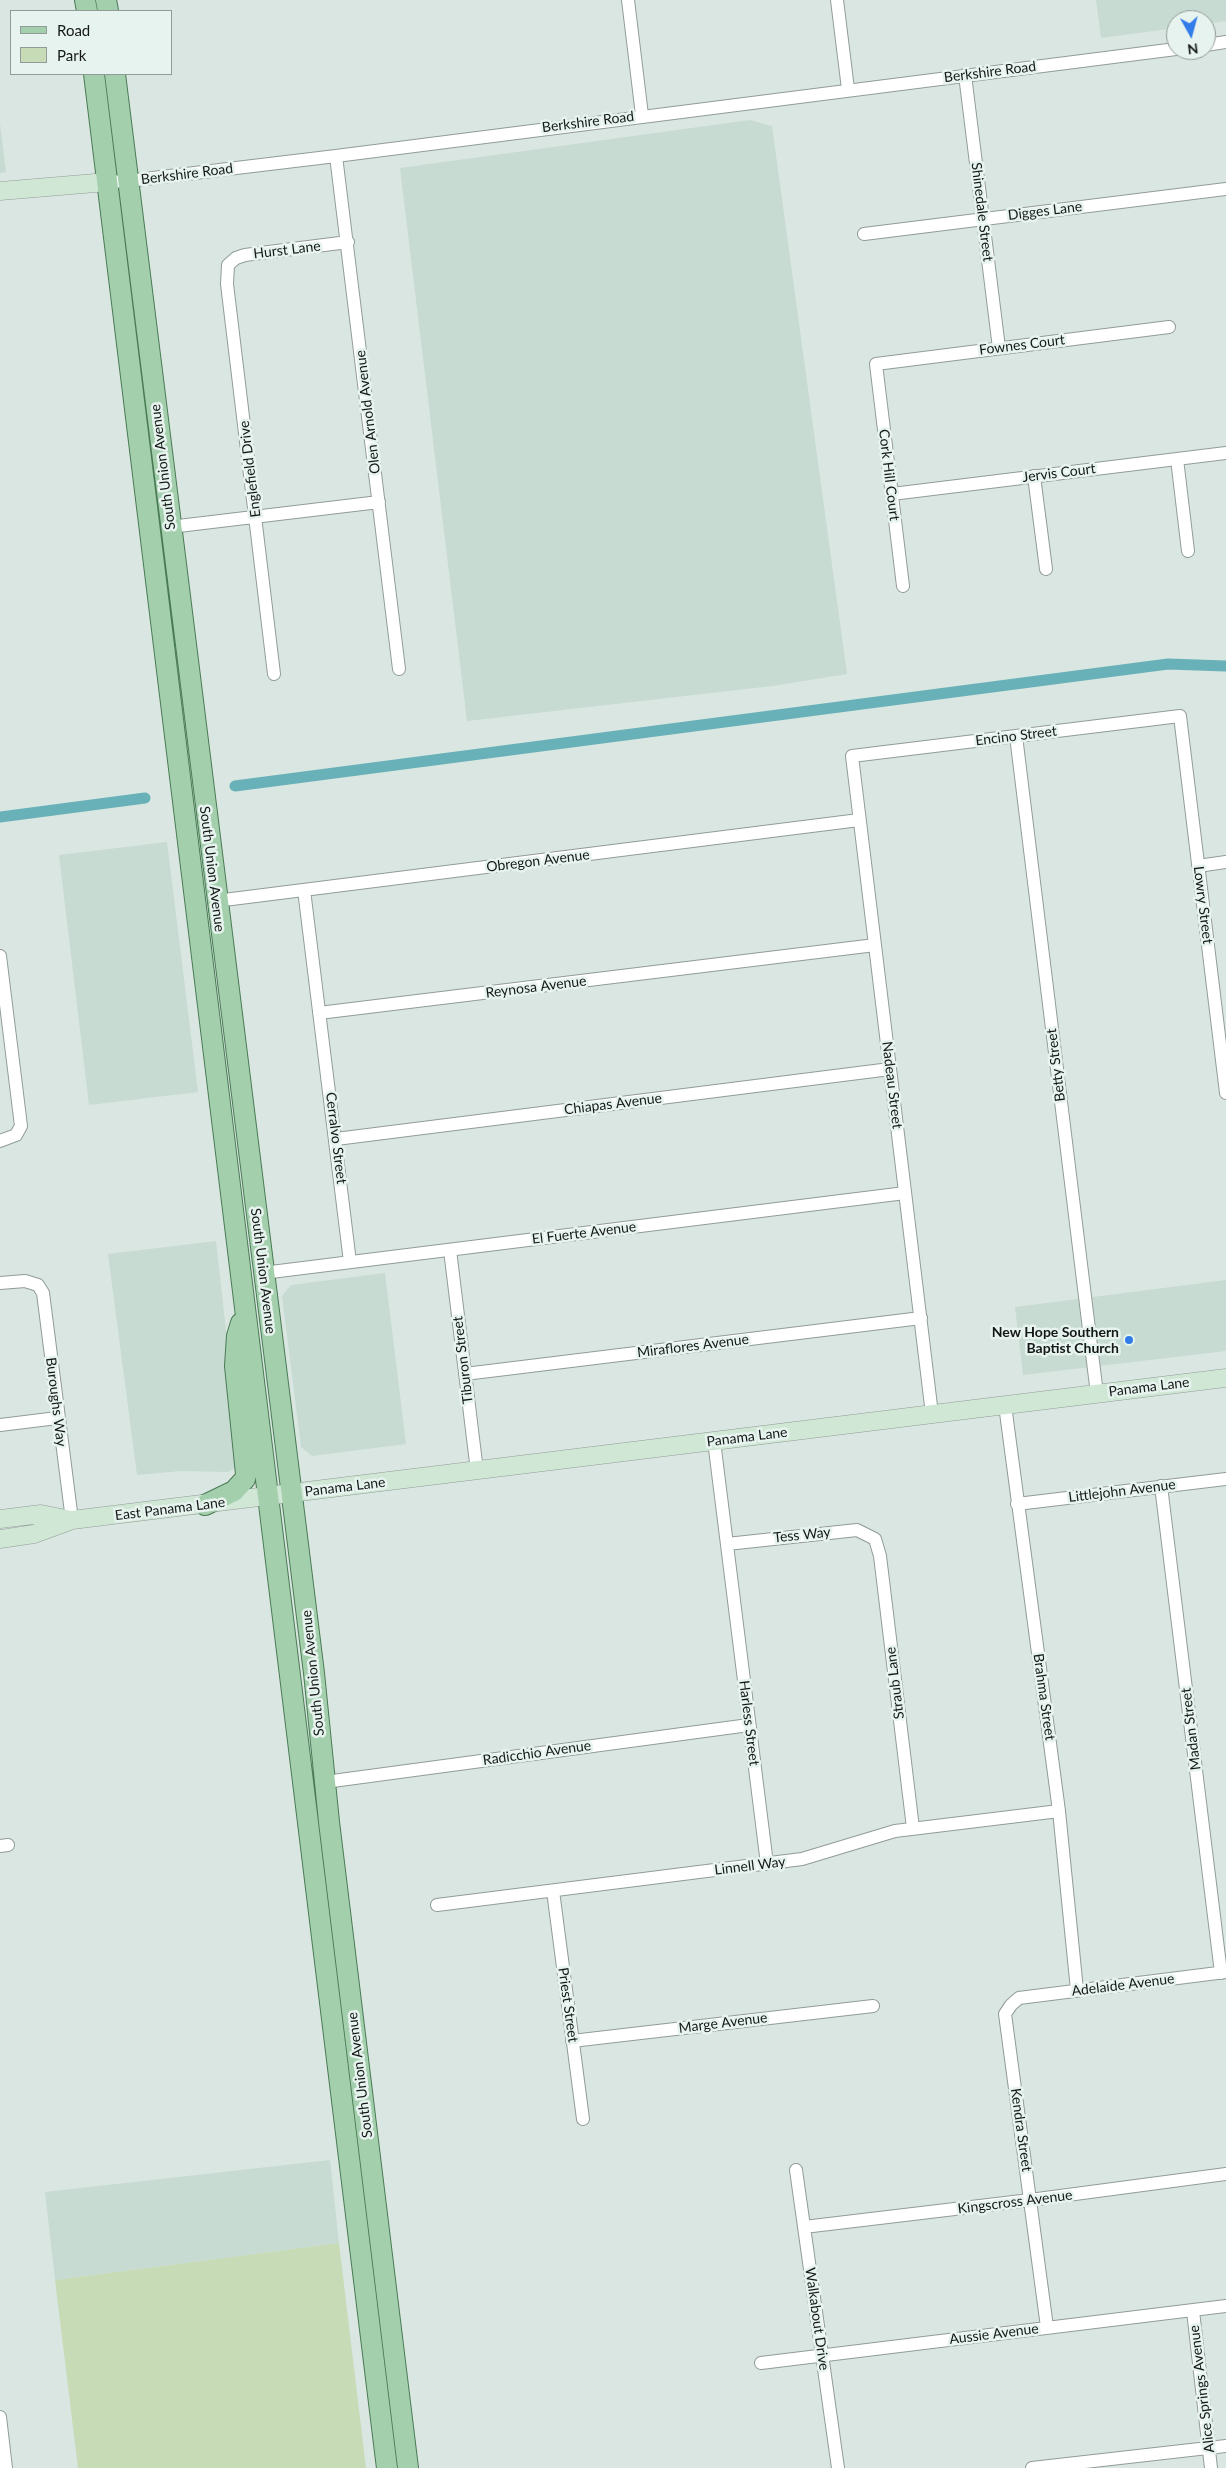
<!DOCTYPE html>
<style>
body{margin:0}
#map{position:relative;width:1226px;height:2468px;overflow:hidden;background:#dae6e1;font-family:Lato,sans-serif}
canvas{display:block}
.legend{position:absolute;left:10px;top:10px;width:162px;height:65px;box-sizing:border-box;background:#e7f3ee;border:1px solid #939b98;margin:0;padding:6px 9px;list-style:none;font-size:15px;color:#141816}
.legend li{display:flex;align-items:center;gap:10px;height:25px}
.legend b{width:25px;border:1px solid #939b98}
.north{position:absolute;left:1166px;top:10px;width:50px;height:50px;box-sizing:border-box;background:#e7f3ee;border:1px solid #939b98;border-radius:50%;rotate:173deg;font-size:14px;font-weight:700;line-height:20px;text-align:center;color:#141816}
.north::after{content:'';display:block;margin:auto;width:18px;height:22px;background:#327ce9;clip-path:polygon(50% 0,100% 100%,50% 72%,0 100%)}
</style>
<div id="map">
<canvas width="1226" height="2468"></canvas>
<ul class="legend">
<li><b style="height:6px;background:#a3cfac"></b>Road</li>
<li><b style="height:14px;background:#c7dbb7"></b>Park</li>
</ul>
<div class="north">N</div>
</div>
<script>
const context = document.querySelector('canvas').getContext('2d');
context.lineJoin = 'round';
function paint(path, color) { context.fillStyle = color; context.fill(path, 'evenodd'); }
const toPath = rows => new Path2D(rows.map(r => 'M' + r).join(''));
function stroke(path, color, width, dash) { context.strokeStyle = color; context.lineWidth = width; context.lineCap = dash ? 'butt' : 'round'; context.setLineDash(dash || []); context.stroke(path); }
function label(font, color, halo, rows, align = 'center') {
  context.font = font + ' Lato,sans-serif'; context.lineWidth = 5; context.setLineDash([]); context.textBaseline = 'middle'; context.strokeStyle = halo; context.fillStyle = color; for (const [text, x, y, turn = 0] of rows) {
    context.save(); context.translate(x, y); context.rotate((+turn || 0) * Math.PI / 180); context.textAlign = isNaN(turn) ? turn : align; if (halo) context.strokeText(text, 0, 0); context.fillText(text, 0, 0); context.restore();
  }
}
const built = toPath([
 [1096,0,1226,0,1226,21,1206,24,1206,20,1176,20,1176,28,1101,38],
 [750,120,772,126,847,674,772,686,467,721,400,168],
 [0,124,6,172,0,173],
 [167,842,198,1092,89,1105,59,855],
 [216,1241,241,1464,228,1472,181,1471,137,1475,108,1254],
 [385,1273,406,1444,312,1456,301,1447,282,1296,291,1285],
 [1226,1280,1226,1351,1023,1375,1015,1307],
 [330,2160,339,2243,55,2280,45,2192]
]);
const green = toPath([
 [339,2243,366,2468,78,2468,55,2280]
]);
const canal = toPath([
 [235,786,1168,664,1226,666],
 [0,817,145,798]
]);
const street = toPath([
 [628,0,642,115],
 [837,0,848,89],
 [1206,45,1226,42],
 [965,75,999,348],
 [336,156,399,669],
 [107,182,128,181,336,156,1176,49],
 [864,234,1226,189],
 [1177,459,1188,551],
 [1034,476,1046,569],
 [892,494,1226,453],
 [170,527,379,502],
 [903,586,876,364,1169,327],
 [274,674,227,284,228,265,236,258,245,255,348,242],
 [1016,736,1097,1394],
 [1198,866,1226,862],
 [304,890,350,1262],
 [216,901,859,820],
 [0,956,21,1126,16,1135,0,1141],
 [319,1013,875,945],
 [336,1139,890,1069],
 [450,1250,477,1471],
 [263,1273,905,1193],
 [0,1283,25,1281,38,1285,43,1293,72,1520],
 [465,1374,921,1318],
 [1005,1405,1059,1811,1077,1990],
 [932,1414,852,756,1180,716,1226,1093],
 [0,1425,57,1418],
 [714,1441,767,1864],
 [1161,1486,1221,1973],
 [1017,1504,1226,1479],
 [727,1544,857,1530,875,1539,880,1556,913,1828],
 [325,1782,749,1725],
 [0,1846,8,1845],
 [553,1891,583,2119],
 [437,1905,802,1859,895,1831,1059,1811],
 [572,2041,873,2006],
 [796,2170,838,2468],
 [804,2227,1030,2200,1226,2174],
 [1193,2311,1211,2468],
 [1047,2327,1005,2014,1011,2005,1019,1998,1226,1972],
 [761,2363,1226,2306],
 [0,2417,6,2468],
 [1032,2468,1226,2446]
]);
const secondary = toPath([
 [0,191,107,182],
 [0,1519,41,1514,71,1520],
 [0,1539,34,1534,72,1520,1226,1378]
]);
const primary = toPath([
 [85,0,87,11],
 [106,0,108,11],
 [94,74,387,2468],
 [115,74,314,1673,329,1822,408,2468],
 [205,1505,234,1491,245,1479,246,1474,235,1366,237,1336,241,1323]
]);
const markers = [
 [1129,1340,5,"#327ce9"]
];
const streetNames = [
 ["Berkshire Road",990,72,-7],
 ["Berkshire Road",588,122,-7],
 ["Berkshire Road",187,174,-7],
 ["Digges Lane",1045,211,-7],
 ["Shinedale Street",982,212,83],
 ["Hurst Lane",287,250,-7],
 ["Fownes Court",1022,345,-7],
 ["Olen Arnold Avenue",368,412,-97],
 ["South Union Avenue",163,467,-97],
 ["Englefield Drive",250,469,-97],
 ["Jervis Court",1059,473,-7],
 ["Cork Hill Court",889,475,83],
 ["Encino Street",1016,736,-7],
 ["Obregon Avenue",538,861,-7],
 ["South Union Avenue",212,869,83],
 ["Lowry Street",1203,905,83],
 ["Reynosa Avenue",536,987,-7],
 ["Betty Street",1056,1065,-97],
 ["Nadeau Street",892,1085,83],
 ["Chiapas Avenue",613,1104,-7],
 ["Cerralvo Street",336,1138,83],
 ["El Fuerte Avenue",584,1233,-7],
 ["South Union Avenue",263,1271,83],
 ["Miraflores Avenue",693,1346,-7],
 ["Tiburon Street",463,1360,-97],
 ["Panama Lane",1149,1387,-7],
 ["Buroughs Way",56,1402,83],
 ["Panama Lane",747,1437,-7],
 ["Panama Lane",345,1487,-7],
 ["Littlejohn Avenue",1122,1491,-7],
 ["East Panama Lane",170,1509,-7],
 ["Tess Way",802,1535,-6],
 ["South Union Avenue",313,1673,-96],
 ["Straub Lane",895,1683,-97],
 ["Brahma Street",1044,1697,82],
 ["Harless Street",749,1723,83],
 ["Madan Street",1191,1729,-97],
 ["Radicchio Avenue",537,1753,-8],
 ["Linnell Way",750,1866,-7],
 ["Adelaide Avenue",1123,1985,-7],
 ["Priest Street",568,2005,82],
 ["Marge Avenue",723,2023,-7],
 ["South Union Avenue",360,2075,-97],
 ["Kendra Street",1021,2130,82],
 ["Kingscross Avenue",1015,2202,-7],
 ["Walkabout Drive",817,2319,82],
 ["Aussie Avenue",994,2334,-7],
 ["Alice Springs Avenue",1202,2389,-97]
];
const poiNames = [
 ["New Hope Southern",1119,1332],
 ["Baptist Church",1119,1348]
];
paint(built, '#c7dbd2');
paint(green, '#c7dbb7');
stroke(canal, '#69b1b8', 11);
stroke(street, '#919c97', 14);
stroke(secondary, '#919c97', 19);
stroke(primary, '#497a54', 22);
stroke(street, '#fff', 12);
stroke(secondary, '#d1e7d6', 18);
stroke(primary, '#a3cfac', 20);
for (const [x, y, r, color] of markers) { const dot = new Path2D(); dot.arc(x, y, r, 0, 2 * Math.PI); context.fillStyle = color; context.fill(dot); stroke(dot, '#e7f3ee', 2); }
label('14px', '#141816', '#e7f3ee', streetNames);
label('bold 14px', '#141816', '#e7f3ee', poiNames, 'right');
</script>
